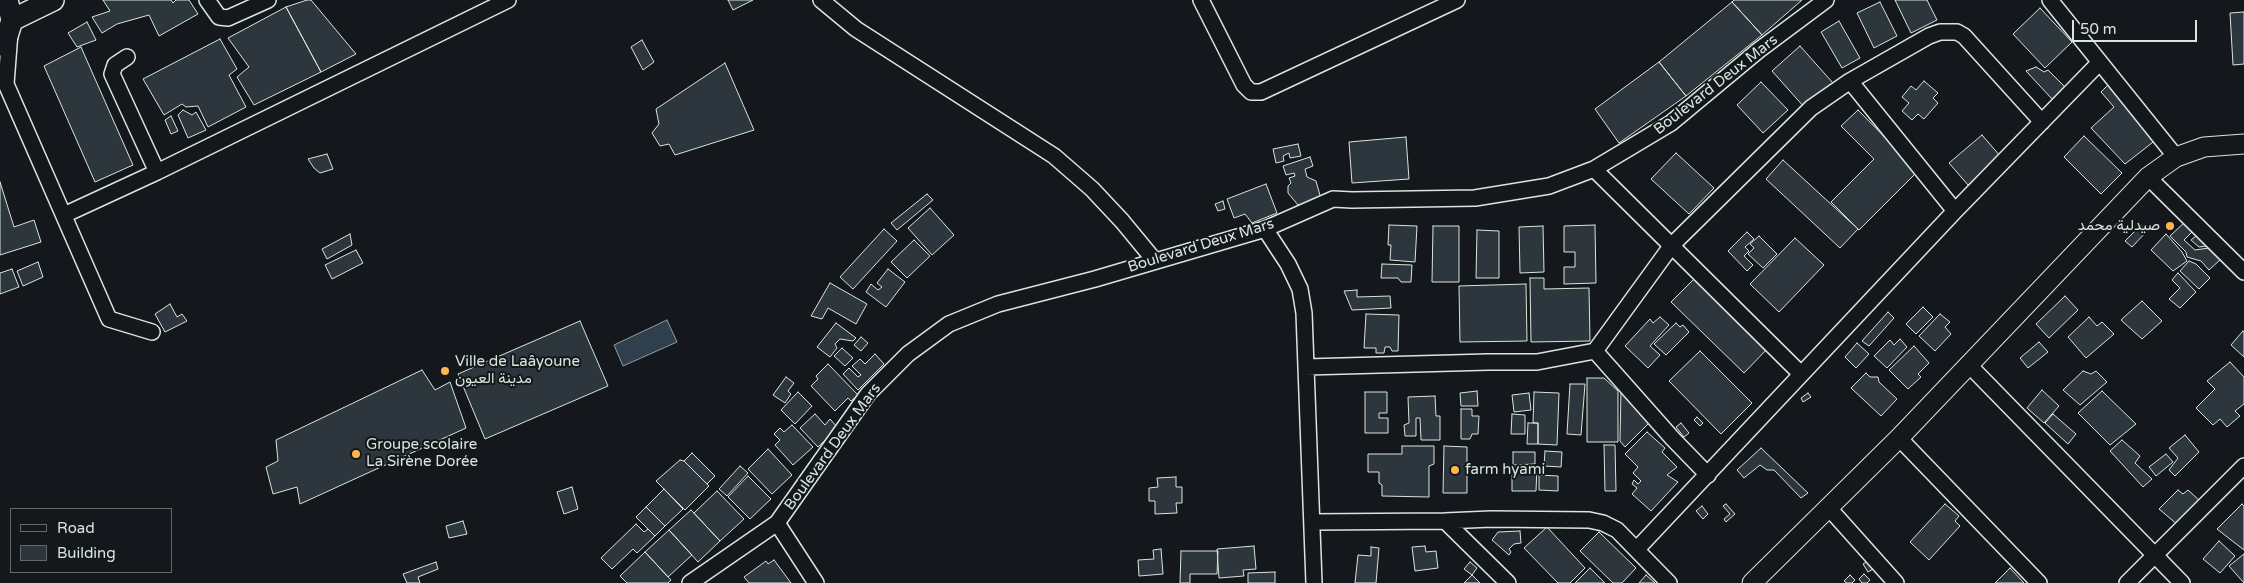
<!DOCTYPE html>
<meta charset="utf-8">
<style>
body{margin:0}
#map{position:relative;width:2244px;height:583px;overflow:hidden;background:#14181c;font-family:"Varela Round",sans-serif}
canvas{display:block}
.legend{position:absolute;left:10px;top:508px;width:162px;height:65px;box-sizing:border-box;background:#14181c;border:1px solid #626a69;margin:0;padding:6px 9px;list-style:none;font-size:15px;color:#d8e6dc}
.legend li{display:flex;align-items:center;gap:10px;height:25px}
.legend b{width:25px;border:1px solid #626a69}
.scale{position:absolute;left:2072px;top:20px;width:125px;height:22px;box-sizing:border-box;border:2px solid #d8e6dc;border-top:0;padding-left:6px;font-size:15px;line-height:18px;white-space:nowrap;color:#d8e6dc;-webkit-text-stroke:4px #14181c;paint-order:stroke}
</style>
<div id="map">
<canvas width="2244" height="583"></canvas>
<ul class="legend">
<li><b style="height:6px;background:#14181c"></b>Road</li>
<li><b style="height:14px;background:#2c363c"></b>Building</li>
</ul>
<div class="scale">50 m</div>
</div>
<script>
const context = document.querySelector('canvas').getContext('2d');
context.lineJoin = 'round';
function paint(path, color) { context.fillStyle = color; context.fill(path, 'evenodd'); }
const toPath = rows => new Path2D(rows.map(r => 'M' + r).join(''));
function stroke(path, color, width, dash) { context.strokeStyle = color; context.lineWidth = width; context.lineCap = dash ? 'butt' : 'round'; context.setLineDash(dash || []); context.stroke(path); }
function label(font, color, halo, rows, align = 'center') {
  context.font = font + ' "Varela Round",Vazirmatn,sans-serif'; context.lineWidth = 4; context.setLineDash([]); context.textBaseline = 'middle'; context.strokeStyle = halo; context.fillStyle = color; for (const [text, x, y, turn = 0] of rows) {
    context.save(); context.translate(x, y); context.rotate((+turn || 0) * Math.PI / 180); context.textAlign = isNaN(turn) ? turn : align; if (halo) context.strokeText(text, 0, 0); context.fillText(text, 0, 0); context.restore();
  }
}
const water = toPath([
 [667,320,677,342,623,366,614,345,667,320]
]);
const building = toPath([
 [103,0,171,0,173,3,176,0,189,0,198,14,159,36,149,15,117,24,102,33,92,17,110,11,103,0],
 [307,0,311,0,356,54,321,72,286,7,307,0],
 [728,0,753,0,733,10,728,0],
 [1734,0,1802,0,1762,35,1732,2,1734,0],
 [1895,0,1927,0,1937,20,1911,33,1895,0],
 [1732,2,1762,35,1686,96,1659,62,1732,2],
 [1880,2,1897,36,1874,48,1857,13,1880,2],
 [286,7,321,72,254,105,237,77,249,67,228,38,286,7],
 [2040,8,2072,42,2045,68,2013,34,2040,8],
 [2244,12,2244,64,2233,65,2230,13,2244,12],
 [1839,21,1860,58,1842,68,1821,32,1839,21],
 [87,22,96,40,77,47,68,33,87,22],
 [220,39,237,69,229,75,246,107,208,127,198,106,186,107,182,104,164,115,143,79,220,39],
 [642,40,654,62,643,70,631,47,642,40],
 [1800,46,1833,83,1805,108,1772,71,1800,46],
 [81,47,133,165,95,182,44,66,81,47],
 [1659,62,1686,96,1619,143,1595,109,1659,62],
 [725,63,754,130,675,155,669,144,660,146,652,133,659,124,656,109,725,63],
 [2036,67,2044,72,2048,70,2066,88,2053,100,2026,71,2036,67],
 [1924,81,1938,93,1933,98,1938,103,1924,119,1918,114,1912,120,1902,111,1909,103,1902,97,1911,86,1916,90,1924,81],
 [1761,82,1788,110,1763,133,1737,105,1761,82],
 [2109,84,2157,139,2125,164,2091,128,2114,107,2101,92,2109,84],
 [183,110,192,115,196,112,206,130,188,138,178,115,183,110],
 [1858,110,1918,171,1859,230,1831,202,1874,159,1841,126,1858,110],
 [171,116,178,131,171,134,165,120,171,116],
 [1982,135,2001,157,1968,185,1949,163,1982,135],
 [2084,136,2122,173,2101,194,2064,157,2084,136],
 [1406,137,1409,179,1352,183,1349,142,1406,137],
 [1298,144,1301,156,1290,158,1289,153,1283,156,1284,161,1276,163,1273,149,1298,144],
 [1676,153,1714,188,1689,214,1651,179,1676,153],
 [327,154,333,169,320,173,314,168,308,159,327,154],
 [1310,157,1313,166,1305,169,1307,177,1316,181,1321,199,1298,205,1288,193,1288,186,1291,183,1289,178,1295,176,1294,173,1286,175,1283,166,1310,157],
 [1783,160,1858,229,1840,248,1766,179,1783,160],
 [0,182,14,227,34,220,41,242,0,255,0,182],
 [1266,184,1277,213,1252,223,1245,214,1234,218,1227,199,1266,184],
 [927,194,933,200,897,230,891,223,927,194],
 [1223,201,1225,209,1218,211,1215,204,1223,201],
 [930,208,954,235,932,255,908,228,930,208],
 [2187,220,2195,229,2184,240,2195,250,2209,248,2221,259,2209,270,2201,261,2187,257,2186,252,2170,236,2187,220],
 [1389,225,1417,226,1415,262,1390,260,1391,245,1388,245,1389,225],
 [1595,225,1596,283,1564,284,1564,267,1575,267,1575,252,1564,252,1564,226,1595,225],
 [2141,225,2147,231,2132,247,2125,241,2141,225],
 [1433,226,1459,226,1459,282,1432,282,1433,226],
 [1543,226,1544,272,1520,273,1519,227,1543,226],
 [884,229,897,241,853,289,840,277,884,229],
 [1477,230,1499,231,1499,278,1476,278,1477,230],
 [1747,232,1754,239,1745,247,1749,251,1744,256,1753,265,1747,271,1728,251,1747,232],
 [2200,233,2207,246,2199,247,2191,240,2200,233],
 [350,234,352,245,327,259,322,249,350,234],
 [2166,234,2182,252,2187,261,2173,271,2151,250,2166,234],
 [1759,236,1777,254,1763,268,1748,254,1754,248,1750,244,1759,236],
 [1795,238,1824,265,1779,312,1750,284,1795,238],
 [914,240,930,256,907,278,891,262,914,240],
 [356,250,363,263,332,279,325,265,356,250],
 [2189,261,2196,264,2210,278,2199,289,2180,271,2189,261],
 [38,262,43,277,23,286,17,271,38,262],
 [1382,264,1412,265,1411,282,1401,282,1398,278,1381,278,1382,264],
 [12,269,19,287,0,294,0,273,12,269],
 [888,269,905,282,886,307,866,292,871,284,878,290,882,287,877,283,888,269],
 [2178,273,2196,292,2180,308,2169,299,2180,288,2172,280,2178,273],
 [1698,275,1770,346,1744,373,1671,302,1698,275],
 [1530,278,1544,278,1544,289,1589,288,1590,341,1531,342,1530,278],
 [830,283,867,304,856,324,828,308,822,319,811,316,830,283],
 [1526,284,1527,341,1460,342,1459,286,1526,284],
 [1357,290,1357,297,1390,296,1391,308,1352,310,1344,291,1357,290],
 [2065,296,2078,310,2049,338,2036,324,2065,296],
 [2142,301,2162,321,2142,339,2121,320,2142,301],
 [170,304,177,317,182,314,187,321,165,332,155,314,170,304],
 [1923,307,1933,317,1916,334,1906,324,1923,307],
 [1888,312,1894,318,1869,346,1862,341,1888,312],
 [1366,314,1399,315,1398,351,1392,351,1390,347,1385,347,1384,353,1376,353,1376,348,1364,348,1366,314],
 [1940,314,1950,322,1945,327,1951,334,1935,351,1919,336,1940,314],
 [1660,317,1669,325,1650,346,1660,355,1648,368,1625,346,1650,319,1653,323,1660,317],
 [2089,317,2097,326,2102,322,2114,334,2086,358,2068,337,2089,317],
 [580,321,608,386,485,439,458,374,580,321],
 [836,323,856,338,853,341,840,339,835,344,837,348,830,357,817,347,836,323],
 [1676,323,1680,327,1683,325,1689,332,1666,355,1654,344,1676,323],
 [2243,331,2244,332,2244,357,2231,345,2243,331],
 [861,337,868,343,861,351,854,345,861,337],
 [1900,339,1907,347,1887,368,1874,356,1890,340,1894,345,1900,339],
 [2039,342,2048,352,2028,368,2020,358,2039,342],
 [1857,343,1869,354,1856,368,1845,357,1857,343],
 [1914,346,1929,363,1918,374,1921,377,1908,389,1889,370,1914,346],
 [842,348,853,358,845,366,834,356,842,348],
 [1700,351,1752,403,1721,434,1669,381,1700,351],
 [875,354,884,364,858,390,843,374,849,368,858,377,861,375,852,366,860,359,865,364,875,354],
 [2230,362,2244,377,2244,404,2235,411,2240,416,2227,427,2220,419,2213,425,2196,408,2215,389,2207,381,2230,362],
 [828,364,858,395,851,401,848,398,835,411,811,386,818,379,816,376,828,364],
 [422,370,435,390,450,382,466,428,300,504,297,487,273,494,266,467,278,461,276,440,422,370],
 [2083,371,2091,374,2096,371,2107,382,2080,405,2063,390,2083,371],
 [1866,373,1870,377,1878,377,1879,382,1897,399,1881,416,1851,388,1866,373],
 [786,377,794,383,788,391,791,394,785,403,773,395,786,377],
 [1587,378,1604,378,1618,391,1618,442,1587,442,1587,378],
 [1570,384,1585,384,1581,435,1567,434,1570,384],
 [1621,390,1651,421,1625,447,1620,441,1621,390],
 [2042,390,2059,406,2044,423,2027,408,2042,390],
 [1477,391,1478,406,1461,406,1460,393,1477,391],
 [2102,391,2136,424,2110,445,2078,413,2102,391],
 [798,392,812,406,795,424,781,410,798,392],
 [1365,392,1387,392,1387,413,1379,413,1379,418,1388,418,1388,433,1365,433,1365,392],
 [1534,392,1559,393,1557,445,1538,444,1538,423,1533,423,1534,392],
 [1529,393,1531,410,1514,412,1512,395,1529,393],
 [1808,393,1811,397,1803,402,1801,398,1808,393],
 [1435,396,1436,416,1440,416,1440,440,1421,440,1420,418,1416,418,1416,436,1405,436,1404,425,1409,423,1408,397,1435,396],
 [1461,409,1472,409,1472,416,1479,416,1478,434,1472,434,1470,439,1461,439,1461,409],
 [815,414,825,425,830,419,838,428,818,447,800,428,815,414],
 [1512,414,1525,415,1525,434,1511,434,1512,414],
 [2053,414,2076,434,2068,444,2045,423,2053,414],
 [1697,417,1703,423,1700,426,1694,420,1697,417],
 [1528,423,1538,423,1538,444,1527,444,1528,423],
 [1681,423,1689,433,1684,437,1676,427,1681,423],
 [792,425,813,447,793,465,775,445,780,440,774,434,780,428,784,432,792,425],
 [1647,432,1665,448,1662,452,1677,467,1667,475,1678,482,1651,511,1632,494,1637,488,1632,484,1634,480,1638,484,1641,481,1633,473,1638,467,1625,454,1647,432],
 [2185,435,2199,452,2175,476,2169,470,2178,458,2169,448,2185,435],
 [2122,440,2140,456,2135,463,2152,479,2143,487,2110,451,2122,440],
 [1604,445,1615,445,1616,491,1605,491,1604,445],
 [1402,446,1434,446,1434,464,1429,466,1429,497,1382,496,1382,485,1379,483,1379,472,1368,472,1368,454,1402,454,1402,446],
 [1444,446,1467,447,1467,493,1443,493,1444,446],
 [1761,448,1808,493,1801,498,1774,470,1767,470,1760,465,1744,478,1737,470,1761,448],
 [768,449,792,475,772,494,748,469,768,449],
 [1545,451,1562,452,1561,467,1544,466,1545,451],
 [1513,452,1535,452,1535,464,1513,465,1513,452],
 [692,453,715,476,707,484,684,461,692,453],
 [2166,454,2173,462,2156,476,2149,467,2166,454],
 [680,460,684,461,709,486,685,510,656,481,680,460],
 [740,466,748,473,727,496,719,489,740,466],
 [1512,467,1537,467,1536,491,1512,491,1512,467],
 [1539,475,1558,476,1558,491,1539,490,1539,475],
 [748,476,771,499,750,519,728,497,748,476],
 [1176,477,1176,487,1182,487,1182,503,1176,503,1177,513,1155,514,1155,501,1149,501,1149,488,1158,487,1157,478,1176,477],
 [572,487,578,509,564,514,557,492,572,487],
 [664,489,683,509,665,526,646,507,664,489],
 [2178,490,2183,494,2188,490,2200,501,2178,525,2159,509,2178,490],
 [717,491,744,519,720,541,694,513,717,491],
 [1726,504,1735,514,1726,522,1724,519,1730,514,1723,506,1726,504],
 [1945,504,1959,516,1955,521,1960,526,1929,560,1910,542,1945,504],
 [2242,504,2244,506,2244,550,2217,529,2242,504],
 [1702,506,1708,514,1703,519,1696,511,1702,506],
 [646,507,665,526,655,536,636,517,646,507],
 [691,510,720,541,698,562,669,530,691,510],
 [463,521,467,534,449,538,446,526,463,521],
 [636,524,644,532,648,529,655,536,637,553,633,549,612,569,601,558,636,524],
 [1547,527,1585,568,1570,583,1558,583,1524,548,1547,527],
 [669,530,692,555,668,577,645,552,669,530],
 [1520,531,1521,543,1514,544,1509,549,1511,552,1509,555,1492,540,1498,532,1520,531],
 [1599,532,1636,568,1622,583,1613,583,1580,551,1599,532],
 [2219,541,2235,556,2220,573,2203,559,2219,541],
 [1254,546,1256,569,1243,570,1244,576,1219,578,1217,549,1254,546],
 [1425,546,1426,552,1436,551,1438,568,1415,571,1412,547,1425,546],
 [1371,547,1379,548,1376,583,1355,583,1358,555,1371,556,1371,547],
 [1161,549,1163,574,1139,576,1138,560,1154,559,1153,550,1161,549],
 [1181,551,1218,551,1217,574,1190,574,1190,583,1180,583,1181,551],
 [645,552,671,580,668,583,627,583,620,576,645,552],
 [2244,554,2244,583,2229,566,2244,554],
 [774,560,791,583,749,583,744,577,766,561,768,564,774,560],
 [1868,561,1873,569,1868,572,1863,564,1868,561],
 [436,562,438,569,418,577,420,583,407,583,403,574,436,562],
 [1470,562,1477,568,1472,575,1464,569,1470,562],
 [1590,568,1605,583,1575,583,1590,568],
 [2010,568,2024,583,1995,583,2010,568],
 [1275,572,1275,583,1248,583,1248,573,1275,572],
 [1864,574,1870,580,1867,583,1862,583,1859,579,1864,574],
 [1472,575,1480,583,1464,583,1472,575],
 [1646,575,1655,583,1639,583,1646,575],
 [1850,575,1855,580,1852,583,1847,583,1844,581,1850,575]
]);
const minor = toPath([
 [207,0,219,17,228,18,268,0],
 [821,0,856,29,1054,156,1092,189,1122,221,1155,261],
 [1201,0,1244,85,1251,92,1261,92,1457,0],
 [2050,0,2176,157],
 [127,57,115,65,112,74,157,172],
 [0,78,6,84,10,32],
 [1850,81,1955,211],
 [6,84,109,319,152,332],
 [1594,169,1801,374],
 [2148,177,2244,272],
 [64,215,157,172,508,0],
 [1265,229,1288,264,1300,289,1304,313,1314,583],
 [1595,351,1672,245,1811,108,1850,81,1929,36,1940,32,1957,32,1964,36,2042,122],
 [1968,364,2182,583],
 [1306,367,1488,362,1537,362,1595,351,1673,439,1708,475],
 [1899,438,2039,583],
 [1828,507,1896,583],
 [1445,521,1491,519,1589,520,1603,523,1617,530,1669,583],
 [1312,522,1445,521,1508,583],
 [777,523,816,583],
 [1637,549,1955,211,2100,62],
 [690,583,777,523,868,394,908,354,949,324,998,304,1095,279,1265,229,1333,199,1352,200,1475,198,1549,186,1594,169,1671,123,1759,50,1826,0],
 [2127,583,2244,466]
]);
const tertiary = toPath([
 [1752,583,1899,438,2148,177,2176,157,2204,147,2244,144]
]);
const secondary = toPath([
 [12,20,53,0],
 [0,45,6,39,12,20,7,0]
]);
const markers = [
 [2170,226,5,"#ffb74d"],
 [445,371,5,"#ffb74d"],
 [356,454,5,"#ffb74d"],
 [1455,470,5,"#ffb74d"]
];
const streetNames = [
 ["Boulevard Deux Mars",1716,85,-38],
 ["Boulevard Deux Mars",1201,246,-17],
 ["Boulevard Deux Mars",833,447,-54]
];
const poiNames = [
 ["صيدلية محمد",2160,226,"right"],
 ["Ville de Laâyoune",455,362],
 ["مدينة العيون",455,379],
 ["Groupe scolaire",366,445],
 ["La Sirène Dorée",366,462],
 ["farm hyami",1465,470]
];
paint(water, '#2f3f4d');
stroke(water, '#939e99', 1);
paint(building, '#2c363c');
stroke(building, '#d8e6dc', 1);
stroke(minor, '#d8e6dc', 18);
stroke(tertiary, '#d8e6dc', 21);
stroke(secondary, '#d8e6dc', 24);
stroke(minor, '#14181c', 15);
stroke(tertiary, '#14181c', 19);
stroke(secondary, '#14181c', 21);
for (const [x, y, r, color] of markers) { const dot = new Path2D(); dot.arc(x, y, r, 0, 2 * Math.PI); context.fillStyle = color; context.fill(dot); stroke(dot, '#14181c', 2); }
label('15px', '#d8e6dc', '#14181c', streetNames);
label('15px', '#d8e6dc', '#14181c', poiNames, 'left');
</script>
